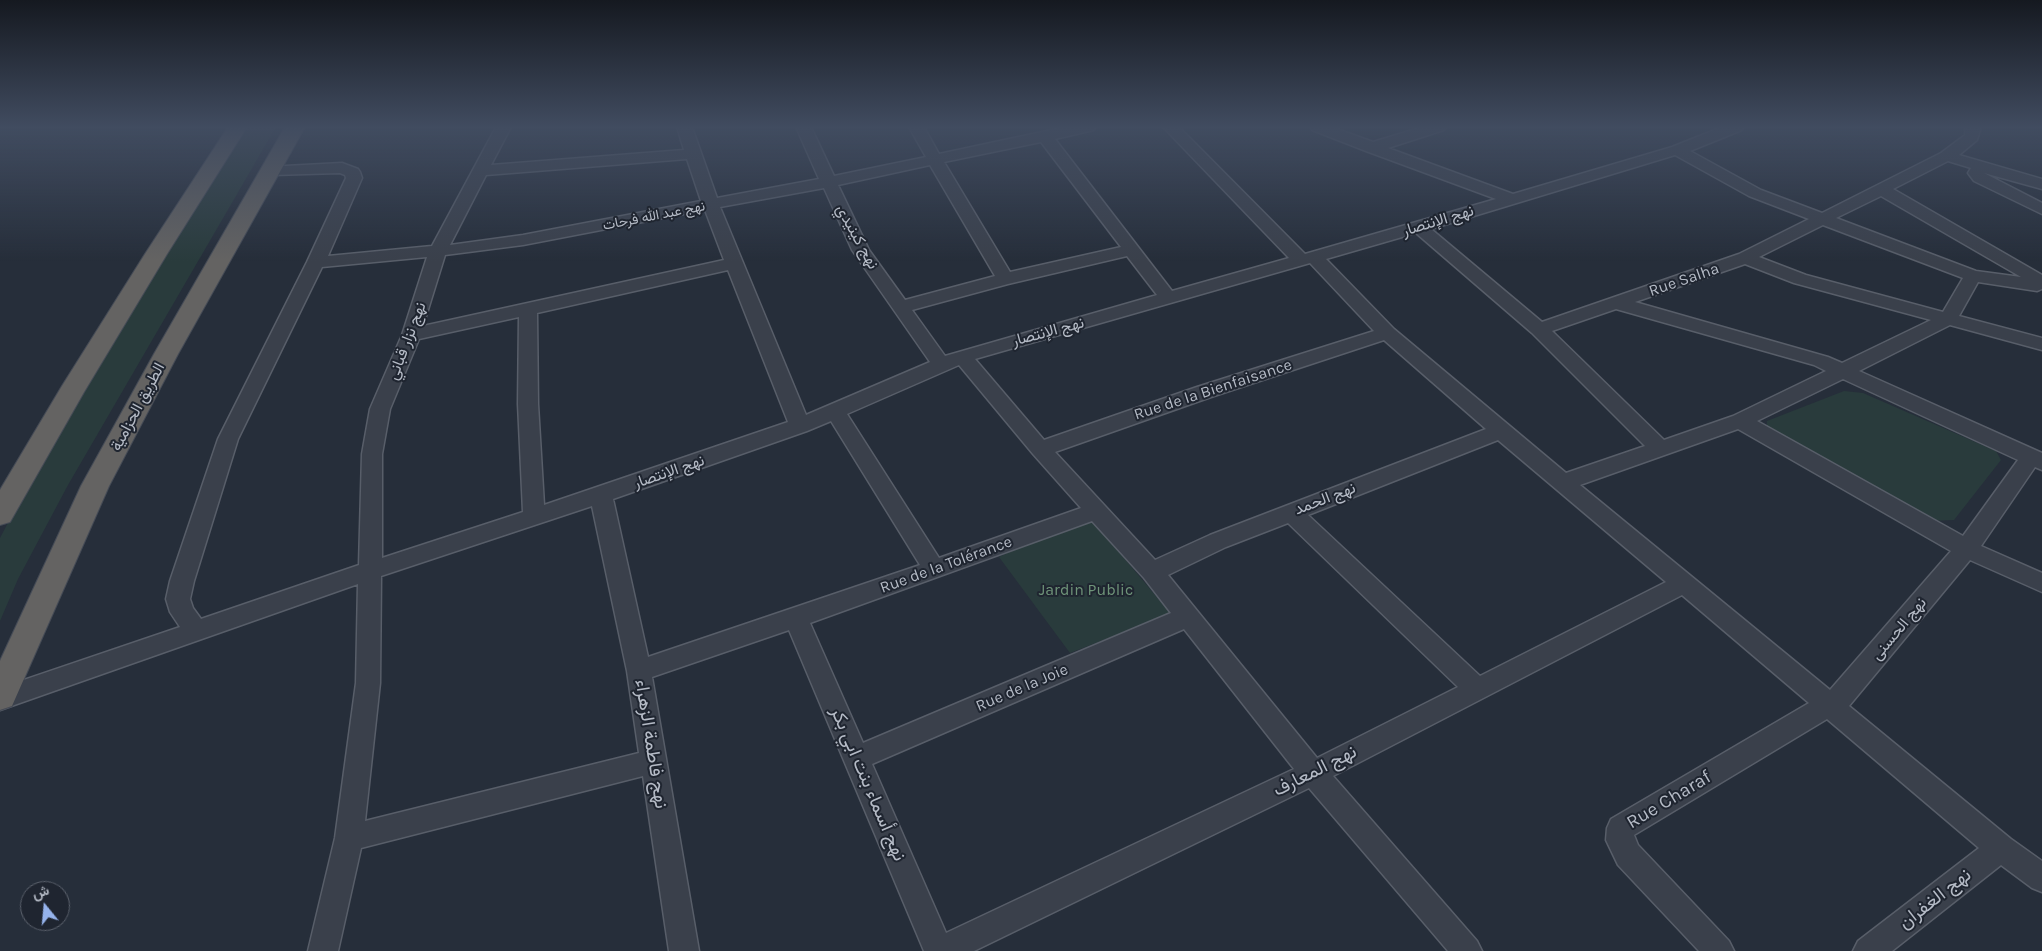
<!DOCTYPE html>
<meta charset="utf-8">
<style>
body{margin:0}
#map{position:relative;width:2042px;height:951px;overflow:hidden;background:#262e3a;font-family:Karla,Vazirmatn,sans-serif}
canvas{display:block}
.north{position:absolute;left:20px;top:881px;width:50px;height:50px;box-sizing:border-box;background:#1f2530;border:1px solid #5b616c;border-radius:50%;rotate:343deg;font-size:14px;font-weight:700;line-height:20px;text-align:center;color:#b5bbc6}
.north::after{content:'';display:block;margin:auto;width:18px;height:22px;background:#95b3ec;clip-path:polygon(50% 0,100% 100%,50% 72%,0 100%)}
</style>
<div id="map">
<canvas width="2042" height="951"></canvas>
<div class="north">ش</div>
</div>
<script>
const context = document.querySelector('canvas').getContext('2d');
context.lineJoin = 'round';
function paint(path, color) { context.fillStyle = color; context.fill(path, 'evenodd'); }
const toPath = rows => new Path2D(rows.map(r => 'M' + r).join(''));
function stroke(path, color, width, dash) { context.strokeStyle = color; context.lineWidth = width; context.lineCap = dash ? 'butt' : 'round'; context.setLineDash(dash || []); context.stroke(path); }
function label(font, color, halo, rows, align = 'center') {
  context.font = font + ' Karla,Vazirmatn,sans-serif'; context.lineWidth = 4; context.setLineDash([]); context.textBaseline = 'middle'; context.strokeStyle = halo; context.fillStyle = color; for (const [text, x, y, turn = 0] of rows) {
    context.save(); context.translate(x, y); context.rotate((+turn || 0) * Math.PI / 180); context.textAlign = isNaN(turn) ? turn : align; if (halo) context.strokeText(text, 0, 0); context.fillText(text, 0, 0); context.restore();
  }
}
const green = toPath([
 [247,127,276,127,68,485,18,579,0,621,0,538,25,490,167,254],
 [1844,391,1863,393,1996,451,2001,460,1954,520,1930,521,1767,430,1767,421],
 [1087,514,1171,614,1070,653,999,557]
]);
const minor = toPath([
 [496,127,511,127,491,165,684,150,677,127,692,127,717,198,819,179,796,127,811,127,834,176,926,157,909,127,924,127,939,154,1065,127,1096,127,1094,130,1055,139,1172,291,1289,258,1163,127,1179,127,1305,254,1496,199,1366,151,1312,130,1310,127,1332,127,1373,142,1422,127,1446,127,1444,130,1388,148,1513,194,1672,147,1722,127,1744,127,1742,130,1690,151,1761,190,1822,213,1941,153,1965,135,1965,127,1981,127,1977,140,1959,155,2042,179,2042,189,1984,173,2042,203,2042,214,1974,181,1968,173,1971,168,1948,161,1893,189,2042,275,2042,289,2037,291,1978,282,1959,316,2042,338,2042,350,1950,325,1859,371,2042,453,2042,470,2035,467,1981,546,2042,573,2042,592,1970,560,1849,706,2011,839,2042,861,2042,892,2032,888,2001,865,1892,951,1853,951,1858,941,1979,848,1827,719,1634,835,1638,845,1729,941,1734,951,1699,951,1618,865,1606,840,1607,828,1611,819,1809,703,1682,595,1333,776,1477,941,1482,951,1448,951,1309,788,974,951,924,951,789,630,652,677,699,951,669,951,643,776,361,848,338,951,308,951,335,838,356,683,358,584,0,710,0,688,180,627,170,612,166,599,170,581,218,439,307,262,346,178,345,175,340,173,272,175,266,173,264,170,266,167,342,163,358,169,360,172,362,178,328,256,432,246,496,127],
 [1041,142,1121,247,1010,272,944,162,1041,142],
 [1675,155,1749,196,1809,219,1739,254,1542,322,1431,229,1675,155],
 [687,159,701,201,523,235,450,245,486,175,687,159],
 [930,165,995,276,905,300,869,250,838,185,930,165],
 [824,188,852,250,930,362,806,415,720,207,824,188],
 [1881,196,2021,277,1976,271,1836,218,1881,196],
 [705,210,724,260,423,326,445,255,523,245,705,210],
 [1823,225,1963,278,1943,312,1806,275,1759,257,1823,225],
 [1416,233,1532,333,1645,446,1566,473,1394,329,1326,259,1416,233],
 [1127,256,1157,295,945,356,912,310,1008,284,1127,256],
 [427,257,402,335,370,409,362,454,359,565,201,619,193,608,190,599,194,581,238,439,322,267,427,257],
 [1310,263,1374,331,1197,387,1044,440,975,359,1310,263],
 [1745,264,1794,283,1931,320,1842,363,1828,357,1635,302,1745,264],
 [728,270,788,422,544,505,538,404,537,313,728,270],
 [1616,309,1814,365,1826,371,1733,416,1664,440,1552,331,1616,309],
 [519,317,518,404,523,512,382,558,382,454,390,409,419,339,519,317],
 [1384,340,1486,429,1210,535,1155,560,1055,452,1211,397,1384,340],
 [959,365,1033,454,1081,508,939,558,847,414,959,365],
 [1843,379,2018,460,1963,536,1757,421,1843,379],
 [831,421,920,565,648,657,613,499,807,431,831,421],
 [1738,429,1951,551,1830,690,1580,485,1738,429],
 [1498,440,1666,582,1480,676,1308,515,1498,440],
 [592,506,627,671,639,753,365,821,380,683,381,576,592,506],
 [1092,521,1144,578,1171,613,863,743,810,623,1092,521],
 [1288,523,1458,687,1317,758,1168,575,1226,547,1288,523],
 [1184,629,1294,769,946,933,872,764,1184,629]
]);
const trunk = toPath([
 [228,127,247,127,167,254,84,392,10,522,0,525,0,490,62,386,145,254,228,127],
 [285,127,305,127,178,354,109,486,12,706,0,710,0,661,81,486,154,354,285,127]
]);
const farStreetnames = [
 ["نهج عبد الله فرحات",654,216,-11]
];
const streetNames = [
 ["نهج الإنتصار",1438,221,-17],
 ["نهج كينيدي",857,237,61],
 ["Rue Salha",1684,280,-19],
 ["نهج الإنتصار",1048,332,-15],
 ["نهج نزار قباني",407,341,-69],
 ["Rue de la Bienfaisance",1213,390,-18],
 ["الطريق الحزامية",138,407,-62],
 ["نهج الإنتصار",669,472,-19],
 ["نهج الحمد",1325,499,-21],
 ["Rue de la Tolérance",946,565,-20],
 ["نهج الحسنى",1899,629,-50],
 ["Rue de la Joie",1022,688,-23]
];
const parkNames = [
 ["Jardin Public",1086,590]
];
const nearStreetnames = [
 ["نهج فاطمة الزهراء",651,744,81],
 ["نهج المعارف",1315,771,-27],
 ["نهج أسماء بنت ابي بكر",868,784,67],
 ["Rue Charaf",1669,800,-31],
 ["نهج الغفران",1935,899,-38]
];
paint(green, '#293b3c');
stroke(minor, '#585e69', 3);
stroke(trunk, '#454b56', 2);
paint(minor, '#3a404b');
paint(trunk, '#646362');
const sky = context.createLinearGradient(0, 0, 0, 261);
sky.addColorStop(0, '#151920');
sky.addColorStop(0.49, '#414c60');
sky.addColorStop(1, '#414c6000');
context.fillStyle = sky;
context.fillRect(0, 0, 2042, 261);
label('14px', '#b5bbc6', '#1f2530', farStreetnames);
label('16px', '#b5bbc6', '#1f2530', streetNames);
label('16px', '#6f9479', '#1f2530', parkNames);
label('19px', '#b5bbc6', '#1f2530', nearStreetnames);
</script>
